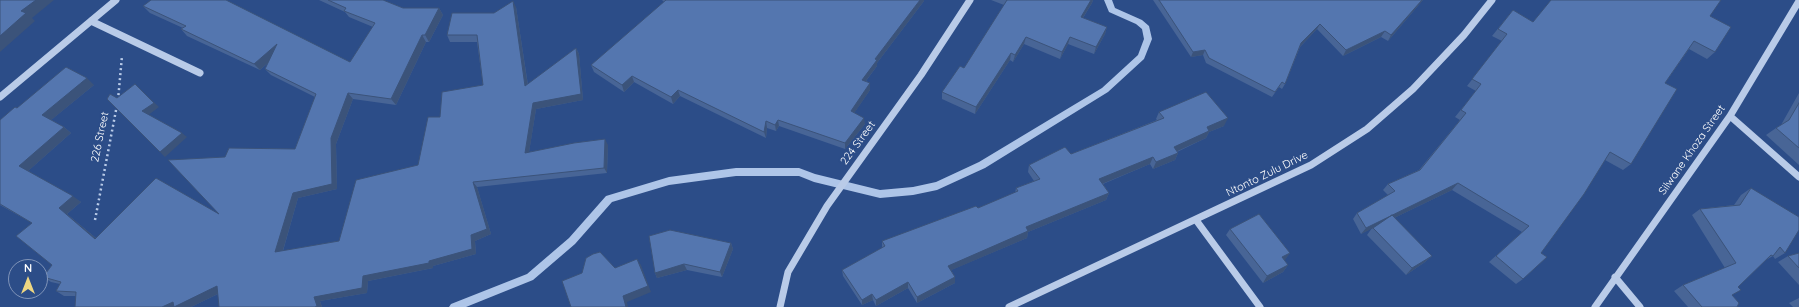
<!DOCTYPE html>
<style>
body{margin:0}
#map{position:relative;width:1799px;height:307px;overflow:hidden;background:#2c4d88;font-family:Quicksand,sans-serif}
canvas{display:block}
.north{position:absolute;left:8px;top:259px;width:40px;height:40px;box-sizing:border-box;background:#2c4d88;border:1px solid #8094b8;border-radius:50%;rotate:0deg;font-size:11px;font-weight:700;line-height:16px;text-align:center;color:#fff}
.north::after{content:'';display:block;margin:auto;width:14px;height:18px;background:#edd682;clip-path:polygon(50% 0,100% 100%,50% 72%,0 100%)}
</style>
<div id="map">
<canvas width="1799" height="307"></canvas>
<div class="north">N</div>
</div>
<script>
const context = document.querySelector('canvas').getContext('2d');
context.lineJoin = 'round';
const toPath = rows => new Path2D(rows.map(r => 'M' + r).join(''));
function paint(path, color) { context.fillStyle = color; context.fill(path, 'evenodd'); }
function stroke(path, color, width, dash) { context.strokeStyle = color; context.lineWidth = width; context.lineCap = dash ? 'butt' : 'round'; context.setLineDash(dash || []); context.stroke(path); }
function label(font, color, halo, rows, align = 'center') {
  context.font = font + ' Quicksand,sans-serif'; context.lineWidth = 4; context.setLineDash([]); context.textBaseline = 'middle'; context.strokeStyle = halo; context.fillStyle = color; for (const [text, x, y, turn = 0] of rows) {
    context.save(); context.translate(x, y); context.rotate((+turn || 0) * Math.PI / 180); context.textAlign = isNaN(turn) ? turn : align; if (halo) context.strokeText(text, 0, 0); context.fillText(text, 0, 0); context.restore();
  }
}
const stream = toPath([
 [1104,0,1112,0,1115,8,1142,20,1149,26,1152,39,1144,59,1108,92,985,168,937,190,913,195,880,198,814,182,799,176,736,176,669,185,612,202,575,244,533,280,466,307,449,307,451,304,527,274,569,238,606,196,669,177,736,168,799,168,815,174,880,190,913,187,936,182,979,162,1102,88,1138,55,1144,39,1142,29,1136,24,1109,12,1104,0]
]);
const path = toPath([
 [118,100,122,56],
 [95,220,117,105]
]);
const minor = toPath([
 [91,21,200,73],
 [0,97,116,0],
 [1730,116,1799,177],
 [1196,220,1260,307],
 [1615,277,1640,307],
 [780,307,788,272,827,206,921,75,970,0],
 [1009,307,1311,165,1367,129,1413,89,1464,35,1492,0],
 [1595,307,1730,116,1799,1]
]);
const wall = toPath([
 [319,0,383,0,403,8,439,8,443,15,429,42,426,42,396,105,353,99,336,144,337,189,298,198,283,251,339,241,418,165,440,117,483,85,477,42,450,42,447,35,494,13,516,7,528,85,576,48,579,54,583,100,536,109,529,152,608,145,607,173,477,187,491,234,475,241,476,254,433,266,433,268,368,281,367,293,320,301,322,307,219,307,218,294,191,307,75,307,76,296,64,296,56,291,60,284,51,282,43,277,52,265,32,223,0,205,0,120,17,108,94,85,51,120,64,127,71,133,28,171,81,202,67,214,96,238,219,214,225,157,295,149,315,97,271,75,265,69,268,63,260,70,187,36,181,29,183,28,150,13,143,6,350,62,373,27,349,17,345,12],
 [662,0,924,0,924,1,877,63,877,66,866,81,870,83,870,90,854,113,865,124,845,149,779,126,776,131,767,128,766,138,680,96,673,104,634,82,624,92,594,72,591,65,664,2],
 [991,0,1093,0,1092,3,1083,18,1107,27,1105,34,1094,54,1068,44,1060,59,1024,44,1013,62,1010,60,975,114,942,99,942,92,964,68,1004,5],
 [1153,0,1423,0,1388,41,1381,37,1343,56,1317,29,1300,47,1285,84,1282,89,1279,87,1272,97,1206,63,1203,55,1191,57],
 [1513,10,1533,22,1710,16,1715,52,1707,59,1689,49,1665,83,1631,164,1623,170,1605,160,1523,279,1516,284,1489,262,1522,232,1452,190,1394,218,1432,256,1425,262,1406,275,1367,235,1372,228,1361,234,1353,219,1357,213,1388,195,1383,190,1388,184,1419,170,1460,120,1455,117,1476,91,1467,86,1502,41,1492,36],
 [1799,93,1799,165,1766,135,1776,128,1781,125],
 [1159,112,1224,126,1209,132,1206,138,1177,152,1178,153,1175,160,1153,169,1150,164,1103,184,1109,193,1106,200,1028,232,1027,238,951,270,955,277,955,283,917,303,908,288,876,306,873,300,862,305,843,276,842,270,882,248,882,241,978,208,1015,193,1016,188,1034,181,1028,172,1029,165,1071,154,1157,120,1156,119],
 [1751,188,1785,253,1775,259,1773,256,1764,261,1738,287,1732,295,1737,307,1688,307,1674,291,1683,285,1725,268,1692,215,1700,209,1734,205,1741,195],
 [1230,229,1290,253,1284,260,1288,265,1283,272,1263,283,1226,235],
 [731,243,733,249,722,277,687,270,657,278,655,273],
 [1799,253,1799,285,1778,262,1788,256],
 [1799,298,1799,307,1793,307,1789,303]
]);
const shadedWall = toPath([
 [36,0,54,0,32,18,35,21,0,52,0,36,21,11],
 [920,0,924,0,924,1,877,63,877,66,862,86,862,80,875,59],
 [1091,0,1093,0,1092,3,1079,24,1081,17],
 [1422,0,1423,0,1388,41,1391,35],
 [513,1,516,7,529,93,525,86],
 [439,8,443,15,429,42,425,35],
 [1320,24,1317,29,1299,48,1301,43],
 [1107,27,1105,34,1094,54,1096,47],
 [1385,31,1381,37,1343,56,1346,50],
 [422,35,426,42,396,105,391,99],
 [1026,37,1024,44,1013,62,1015,55],
 [1070,37,1068,44,1060,59,1062,52],
 [277,44,282,50,260,70,254,64],
 [576,48,579,54,583,100,536,109,528,159,525,153,533,103],
 [1205,50,1203,55,1191,57,1193,52],
 [1011,53,1010,60,975,114,976,107],
 [632,76,634,82,624,92,622,85],
 [87,78,94,85,50,121,42,115],
 [870,83,870,90,851,118,851,111],
 [135,84,159,107,147,116,142,111],
 [678,90,680,96,673,104,671,97],
 [348,93,353,99,336,144,337,189,298,198,281,257,275,252,293,193,331,138],
 [864,118,865,124,845,149,845,143],
 [1228,118,1224,126,1209,132,1206,138,1171,154,1174,147,1207,127],
 [778,120,779,126,776,131,775,125],
 [766,121,767,128,766,138,764,132],
 [64,127,71,133,27,172,19,166],
 [182,133,187,137,165,157,160,152],
 [605,139,608,145,607,173,604,168],
 [1178,153,1175,160,1153,169,1156,162],
 [1153,157,1150,164,1097,186,1099,179],
 [473,182,477,187,491,234,475,241,476,254,433,266,433,268,368,281,367,293,320,301,322,307,315,307,314,297,363,276,429,261,471,235],
 [1458,183,1452,190,1361,234,1366,228],
 [1109,193,1106,200,1028,232,1027,238,947,272,948,266,1026,227],
 [73,196,81,202,67,214,103,244,95,239,59,208],
 [731,243,733,249,722,277,720,272],
 [1290,253,1285,260,1277,264,1282,257],
 [1432,256,1425,262,1406,275,1412,268],
 [637,259,641,265,651,292,627,302,628,307,626,307,623,296],
 [684,264,687,270,657,278,655,273],
 [1288,265,1283,272,1263,283,1267,276],
 [955,277,955,283,917,303,917,297],
 [908,282,908,288,876,306,876,300],
 [217,286,224,291,191,307,162,307,173,302],
 [872,294,873,300,862,305,862,300]
]);
const building = toPath([
 [0,0,36,0,21,11,26,13,0,36,0,0],
 [151,0,226,0,350,62,375,23,344,11,346,8,328,0,383,0,403,8,439,8,425,35,422,35,391,99,348,93,331,138,332,184,293,193,275,252,339,241,356,180,418,165,428,117,440,117,442,92,483,85,477,35,447,35,452,13,494,13,513,1,525,86,576,48,581,94,533,103,525,153,574,143,605,139,604,168,473,182,487,229,471,235,472,249,429,261,429,263,363,276,362,288,314,297,317,306,315,307,219,307,217,286,174,307,173,302,162,307,75,307,76,292,56,291,61,282,43,277,52,265,16,236,32,223,0,204,0,120,15,107,17,108,66,67,87,78,42,115,64,127,19,166,73,196,59,208,95,239,156,178,219,214,168,160,225,157,229,148,295,149,316,94,265,69,277,44,254,64,181,29,186,26,143,6,151,0],
 [666,0,920,0,875,59,877,60,862,80,870,83,851,111,864,118,845,143,778,120,775,125,766,121,764,132,678,90,671,97,632,76,622,85,591,65,666,0],
 [1007,0,1091,0,1081,17,1107,27,1096,47,1070,37,1062,52,1026,37,1015,55,1011,53,976,107,942,92,960,66,964,68,1007,0],
 [1159,0,1422,0,1391,35,1385,31,1346,50,1320,24,1301,43,1285,84,1282,82,1275,92,1209,58,1205,50,1193,52,1159,0],
 [1551,0,1721,0,1710,16,1731,27,1715,52,1694,41,1665,83,1677,89,1631,164,1610,152,1584,194,1541,253,1547,257,1523,279,1496,256,1529,226,1458,183,1366,228,1357,213,1395,191,1388,184,1420,170,1466,113,1461,110,1481,84,1472,79,1507,34,1498,29,1513,10,1533,22,1551,0],
 [135,84,154,103,142,111,182,133,160,152,107,99,110,94,117,98,135,84],
 [1206,92,1228,118,1207,127,1209,131,1174,147,1178,153,1156,162,1153,157,1099,179,1109,193,1026,227,1028,231,948,266,955,277,917,297,908,282,876,300,872,294,862,300,842,270,885,246,882,241,976,206,978,208,1018,191,1016,188,1040,179,1029,165,1065,147,1071,154,1164,118,1159,112,1206,92],
 [1799,103,1799,148,1776,128,1789,120,1799,103],
 [1751,188,1799,217,1799,230,1785,253,1780,247,1773,256,1771,255,1738,287,1741,290,1732,295,1739,303,1737,307,1702,307,1683,285,1736,263,1700,209,1740,205,1751,188],
 [1259,214,1290,253,1282,257,1288,265,1267,276,1230,229,1259,214],
 [1392,215,1432,256,1412,268,1373,228,1392,215],
 [670,230,731,243,720,272,684,264,655,273,649,236,670,230],
 [600,252,615,268,637,259,648,286,623,296,626,307,571,307,562,281,582,273,586,258,593,254,600,252],
 [1799,253,1799,268,1788,256,1799,253]
]);
const streetNames = [
 ["226 Street",100,137,-78],
 ["224 Street",858,143,-54],
 ["Silwane Khoza Street",1692,150,-55],
 ["Ntonto Zulu Drive",1267,174,-26]
];
paint(stream, '#aec5e8');
stroke(path, '#b9cbe8', 2.5, [2, 3]);
stroke(minor, '#b9cbe8', 7);
paint(wall, '#486596');
paint(shadedWall, '#3b537a');
paint(building, '#5476af');
stroke(building, '#3b537a', 1);
label('11px', '#fff', '#2c4d88', streetNames);
</script>
